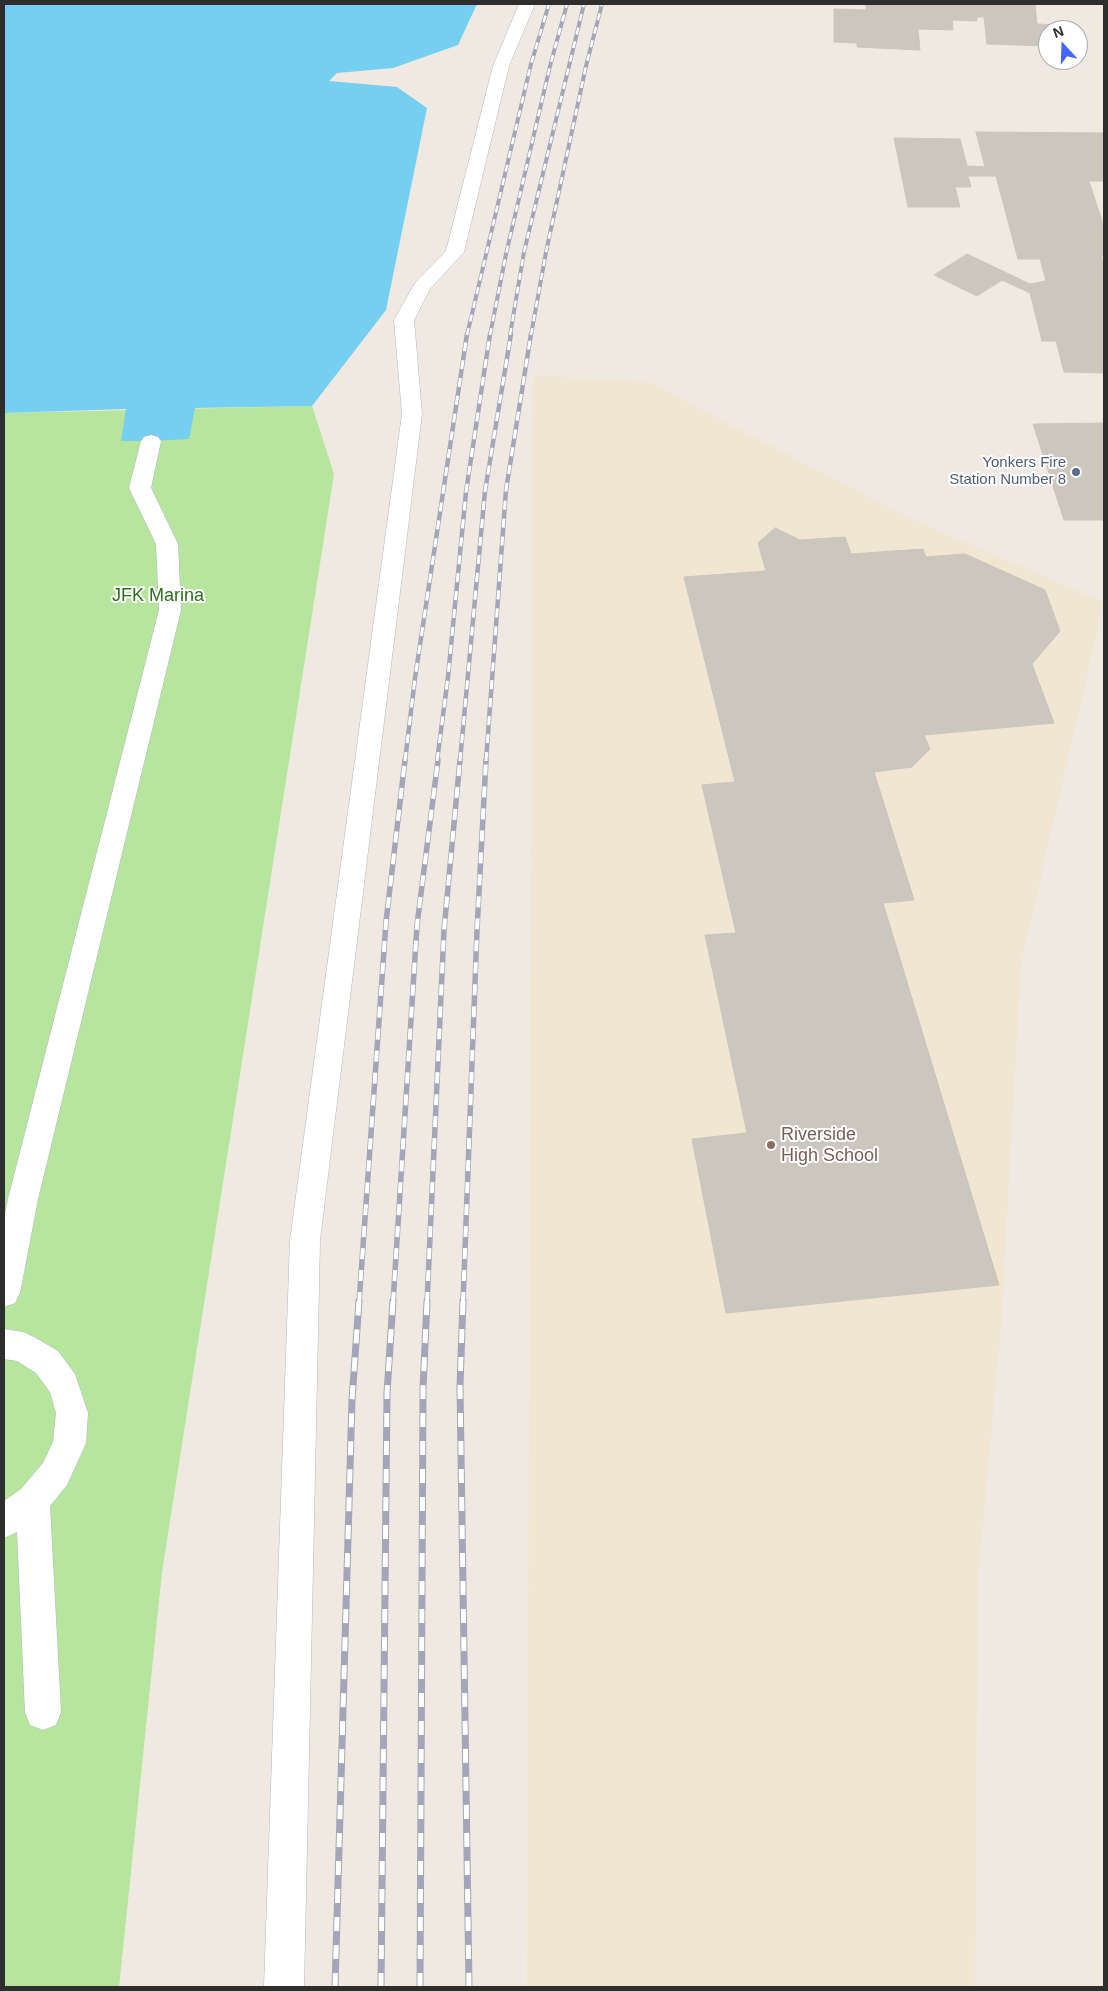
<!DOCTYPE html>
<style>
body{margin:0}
#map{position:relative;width:1108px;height:1991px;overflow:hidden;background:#efe9e1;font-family:Helvetica,sans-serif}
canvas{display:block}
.frame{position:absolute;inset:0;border:5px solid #2e2e2e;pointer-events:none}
.north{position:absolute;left:1038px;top:20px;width:50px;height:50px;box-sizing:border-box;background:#fff;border:1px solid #ababab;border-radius:50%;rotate:340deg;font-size:14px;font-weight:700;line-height:20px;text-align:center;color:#2e2e2e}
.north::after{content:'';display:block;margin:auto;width:18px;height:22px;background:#4264fb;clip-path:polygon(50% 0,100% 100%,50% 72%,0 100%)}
</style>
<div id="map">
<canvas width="1108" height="1991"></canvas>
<div class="frame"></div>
<div class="north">N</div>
</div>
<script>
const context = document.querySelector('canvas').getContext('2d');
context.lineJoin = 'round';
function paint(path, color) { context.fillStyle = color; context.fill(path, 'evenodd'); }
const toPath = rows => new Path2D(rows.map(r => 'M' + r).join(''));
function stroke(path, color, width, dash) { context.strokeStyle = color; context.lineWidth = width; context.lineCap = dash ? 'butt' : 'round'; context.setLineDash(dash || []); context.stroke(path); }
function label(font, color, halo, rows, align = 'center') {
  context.font = font + ' Helvetica,sans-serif'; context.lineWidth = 4; context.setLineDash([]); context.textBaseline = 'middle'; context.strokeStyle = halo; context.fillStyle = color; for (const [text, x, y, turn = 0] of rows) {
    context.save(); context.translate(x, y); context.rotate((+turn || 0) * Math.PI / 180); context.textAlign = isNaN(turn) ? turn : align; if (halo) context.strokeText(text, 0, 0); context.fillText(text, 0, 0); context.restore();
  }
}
const education = toPath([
 [533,375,649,382,913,520,1104,602,1021,964,1001,1326,978,1580,975,1987,527,1987]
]);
const green = toPath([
 [312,406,334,474,162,1572,119,1987,4,1987,4,413]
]);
const water = toPath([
 [4,4,477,4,458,45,393,68,337,73,329,81,397,87,427,108,386,310,312,406,195,408,189,439,151,441,121,441,126,409,4,413]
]);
const building = toPath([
 [866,4,1035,4,1037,24,1059,25,1059,30,1048,30,1048,46,987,44,984,17,977,17,977,21,952,20,953,30,918,29,920,50,857,47,857,43,834,42,834,9,866,10,866,4],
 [976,132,1104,133,1104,181,1089,181,1104,227,1104,256,1101,256,1104,267,1104,373,1064,372,1056,341,1042,341,1030,293,1002,280,977,296,934,275,967,254,1030,284,1046,281,1040,259,1018,259,996,176,968,176,971,187,955,187,960,207,908,207,894,138,960,139,967,166,985,167,976,132],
 [1104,423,1104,520,1064,520,1033,424,1104,423],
 [775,528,800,540,845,537,851,554,923,549,926,557,965,554,1045,590,1060,631,1032,664,1054,723,924,735,930,749,912,767,874,772,914,900,883,903,999,1285,726,1313,692,1139,747,1133,705,935,736,933,702,785,735,782,684,577,766,571,758,543,775,528]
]);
const service = toPath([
 [519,4,535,4,509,66,464,252,430,289,414,320,422,414,320,1240,304,1987,264,1987,290,1240,402,414,394,320,415,283,446,251,493,66,519,4],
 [151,435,158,437,161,441,151,488,178,544,181,610,38,1199,20,1293,15,1303,4,1307,4,1219,8,1199,159,610,156,544,129,488,141,441,144,437,151,435],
 [4,1329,23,1332,34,1337,58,1351,75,1374,88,1413,86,1443,67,1485,50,1506,61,1712,56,1725,43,1730,30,1725,25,1712,17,1532,4,1538,4,1501,21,1489,43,1463,53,1442,56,1413,50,1392,36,1373,17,1361,4,1359,4,1329]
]);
const railFar3 = toPath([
 [467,335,531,64,549,4],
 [490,335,506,254,550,66,567,4],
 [510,335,524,252,584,4],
 [531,335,546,252,586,66,602,4]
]);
const railFar2 = toPath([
 [405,761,415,678,467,334],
 [437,761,448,677,466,492,490,334],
 [460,761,485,491,511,334],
 [486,761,506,490,531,334]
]);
const railFar1 = toPath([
 [359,1303,386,922,405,760],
 [393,1303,417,925,438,760],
 [427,1303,444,930,460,760],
 [463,1303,477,930,486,760]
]);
const rail = toPath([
 [463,1301,460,1386,469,1987],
 [335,1987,352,1400,359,1301],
 [381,1987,387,1393,393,1301],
 [420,1987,423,1389,427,1301]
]);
const markers = [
 [1076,472,5,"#5c6f8a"],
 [771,1145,5,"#8d6e63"]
];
const farServicenames = [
 ["Yonkers Fire",1066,463],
 ["Station Number 8",1066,480]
];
const parkNames = [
 ["JFK Marina",158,596]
];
const educationNames = [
 ["Riverside",781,1135],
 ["High School",781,1156]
];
paint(education, '#f0e6d1');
paint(green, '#b6e59e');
paint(water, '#75cff0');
paint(building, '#cbc7bf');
stroke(building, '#cbc5ba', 1);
stroke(service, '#b4b7c1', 1);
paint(service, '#fff');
stroke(railFar3, '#a3a6b8', 4);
stroke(railFar2, '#a3a6b8', 4.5);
stroke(railFar1, '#a3a6b8', 5.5);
stroke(rail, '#a3a6b8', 7);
stroke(railFar3, '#fff', 2.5, [7]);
stroke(railFar2, '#fff', 3, [9]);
stroke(railFar1, '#fff', 4, [11]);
stroke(rail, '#fff', 5, [14]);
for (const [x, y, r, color] of markers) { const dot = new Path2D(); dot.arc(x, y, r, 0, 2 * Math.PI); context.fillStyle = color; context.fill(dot); stroke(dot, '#fff', 2); }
label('15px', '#4e5e75', '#fff', farServicenames, 'right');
label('18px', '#2c6e1b', '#fff', parkNames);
label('18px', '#785e54', '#fff', educationNames, 'left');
</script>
